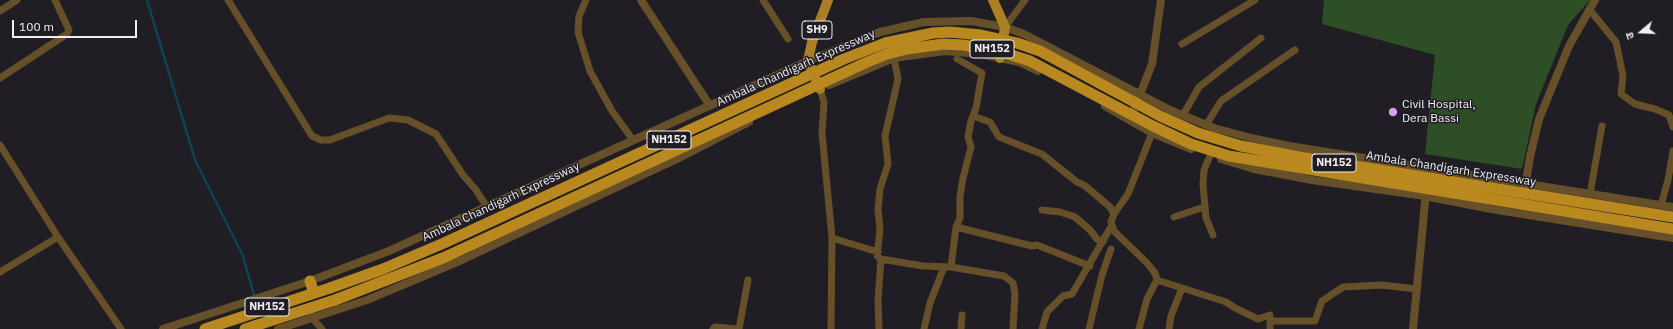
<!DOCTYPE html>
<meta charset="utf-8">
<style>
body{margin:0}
#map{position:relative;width:1673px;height:329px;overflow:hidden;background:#201d24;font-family:"IBM Plex Sans","Noto Sans Devanagari",sans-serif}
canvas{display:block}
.north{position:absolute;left:1621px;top:12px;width:40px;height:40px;-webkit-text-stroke:3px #201d24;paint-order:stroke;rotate:251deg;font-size:11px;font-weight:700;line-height:16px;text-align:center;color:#f1eff4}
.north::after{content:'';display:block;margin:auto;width:14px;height:18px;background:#f1eff4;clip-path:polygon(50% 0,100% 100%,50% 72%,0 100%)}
.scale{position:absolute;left:12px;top:20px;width:125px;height:18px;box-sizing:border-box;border:2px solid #f1eff4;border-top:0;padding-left:5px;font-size:12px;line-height:14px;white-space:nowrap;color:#f1eff4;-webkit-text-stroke:3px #201d24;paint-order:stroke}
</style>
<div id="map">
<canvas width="1673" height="329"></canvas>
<div class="north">उ</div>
<div class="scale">100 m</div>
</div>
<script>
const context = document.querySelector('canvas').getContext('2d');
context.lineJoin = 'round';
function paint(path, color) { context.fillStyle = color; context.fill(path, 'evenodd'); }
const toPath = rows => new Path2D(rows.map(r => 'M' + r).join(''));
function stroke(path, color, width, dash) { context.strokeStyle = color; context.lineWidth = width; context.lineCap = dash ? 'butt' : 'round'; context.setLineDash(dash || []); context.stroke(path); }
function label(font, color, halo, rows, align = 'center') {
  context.font = font + ' "IBM Plex Sans",sans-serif'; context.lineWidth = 3; context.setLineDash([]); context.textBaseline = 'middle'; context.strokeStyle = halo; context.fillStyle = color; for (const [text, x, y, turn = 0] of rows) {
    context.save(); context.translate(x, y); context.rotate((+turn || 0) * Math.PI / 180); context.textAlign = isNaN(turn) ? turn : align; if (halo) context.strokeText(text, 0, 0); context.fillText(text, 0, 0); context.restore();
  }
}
const forest = toPath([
 [1324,0,1590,0,1568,25,1536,104,1522,169,1425,154,1435,55,1322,24]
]);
const stream = toPath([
 [147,0,195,160,243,256,254,295]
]);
const minor = toPath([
 [228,0,312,136,321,140,330,140,389,118,408,120,436,134,463,175,476,190,487,207],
 [586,0,579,16,578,32,590,71,612,111,633,140],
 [763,0,788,39],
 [1589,9,1616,42,1623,76,1621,94,1635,104,1655,109,1669,115,1673,127],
 [0,11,17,0],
 [1005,27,1025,0],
 [1182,44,1255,0],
 [0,78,67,34,69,30,55,0],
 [820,89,824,102,822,133,832,238,831,329],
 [1183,115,1199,87,1261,38],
 [973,116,990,122,999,137,1042,154,1077,182,1084,185,1110,207,1114,214],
 [1206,125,1221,101,1295,50],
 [1152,133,1128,194,1114,214,1111,222,1114,231,1146,262,1155,273,1157,280,1226,302,1235,308,1258,319,1270,315,1270,329],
 [0,145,58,237,121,329],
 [1210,156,1204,170,1203,184,1206,218,1213,235],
 [1590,194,1602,126],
 [1661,205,1668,180,1673,151],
 [1042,210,1060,212,1075,217,1090,230,1097,239,1103,242],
 [1174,217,1204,207],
 [956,227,1032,246,1037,245,1090,266],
 [832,238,878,252],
 [881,259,923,266,951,267,956,227,960,218,960,196,963,178,971,147,968,137,971,121,976,108,982,73,957,59],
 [951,267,1004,276,1013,283,1015,294,1013,329],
 [0,272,58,237],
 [311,313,313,319,322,329],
 [1270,321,1315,321,1322,301,1343,287,1381,285,1417,289],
 [713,329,715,327,738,329],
 [739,329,748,280],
 [879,329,878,301,881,259,877,256,880,230,878,209,880,189,888,164,885,136,898,79,894,58],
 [924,329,930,303,944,267],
 [961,329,962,315],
 [1042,329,1047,312,1063,296,1072,294,1112,225],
 [1089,329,1102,275,1111,249],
 [1139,329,1147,299,1157,280],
 [1169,329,1171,316,1182,288]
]);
const tertiary = toPath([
 [641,0,710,106],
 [829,85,894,58,945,51,981,54,1019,62,1038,71],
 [1105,106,1152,133,1191,149],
 [1130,120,1152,64,1161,0],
 [1221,159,1254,169,1312,180,1425,196,1491,209,1673,238],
 [1525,187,1530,157,1539,119,1569,46,1595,0],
 [163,329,310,281,389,251,808,61,880,32,924,22,971,21,1005,27,1024,34,1170,110,1214,128,1251,138,1289,146,1673,207],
 [278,329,367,300,462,260,679,158,749,122],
 [1413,329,1426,192]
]);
const primary = toPath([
 [993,0,1005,27,1000,58],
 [820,89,808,61,812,42,828,0]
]);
const trunk = toPath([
 [310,281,314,293],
 [205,329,330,288],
 [245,329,335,300]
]);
const trunkBridge = toPath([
 [330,288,383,269,444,243,844,59,885,43,933,33,950,32,981,35,1017,43,1040,51,1160,116,1198,133,1241,146,1299,157,1673,217],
 [335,300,443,258,865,63,887,54,907,49,943,44,963,45,996,50,1030,61,1153,126,1191,144,1229,156,1673,229]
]);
const markers = [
 [1393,112,5,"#d49cfb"]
];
const shields = [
 [817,30,30],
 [992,49,44],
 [669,140,44],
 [1334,163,44],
 [267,307,44]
];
const shieldNames = [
 ["SH9",817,30],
 ["NH152",992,49],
 ["NH152",669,140],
 ["NH152",1334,163],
 ["NH152",267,307]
];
const streetNames = [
 ["Ambala Chandigarh Expressway",796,68,-24],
 ["Ambala Chandigarh Expressway",1451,169,9],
 ["Ambala Chandigarh Expressway",501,202,-25]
];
const poiNames = [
 ["Civil Hospital,",1402,105],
 ["Dera Bassi",1402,119]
];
paint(forest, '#2e4f25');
stroke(stream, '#0d4556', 2.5);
stroke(minor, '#655029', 7);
stroke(tertiary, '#655029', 8);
stroke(primary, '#ab7f23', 10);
stroke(trunk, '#b9881e', 11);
stroke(trunkBridge, '#b9881e', 11);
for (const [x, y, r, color] of markers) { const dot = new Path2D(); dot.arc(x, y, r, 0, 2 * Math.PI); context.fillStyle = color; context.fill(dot); stroke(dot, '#201d24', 1.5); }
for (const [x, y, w] of shields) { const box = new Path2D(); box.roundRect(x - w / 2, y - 9, w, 18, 3); context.fillStyle = '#201d24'; context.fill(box); stroke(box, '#f1eff4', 1); }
label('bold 11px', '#f1eff4', null, shieldNames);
label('12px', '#f1eff4', '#201d24', streetNames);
label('12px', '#f1eff4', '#201d24', poiNames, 'left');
</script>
